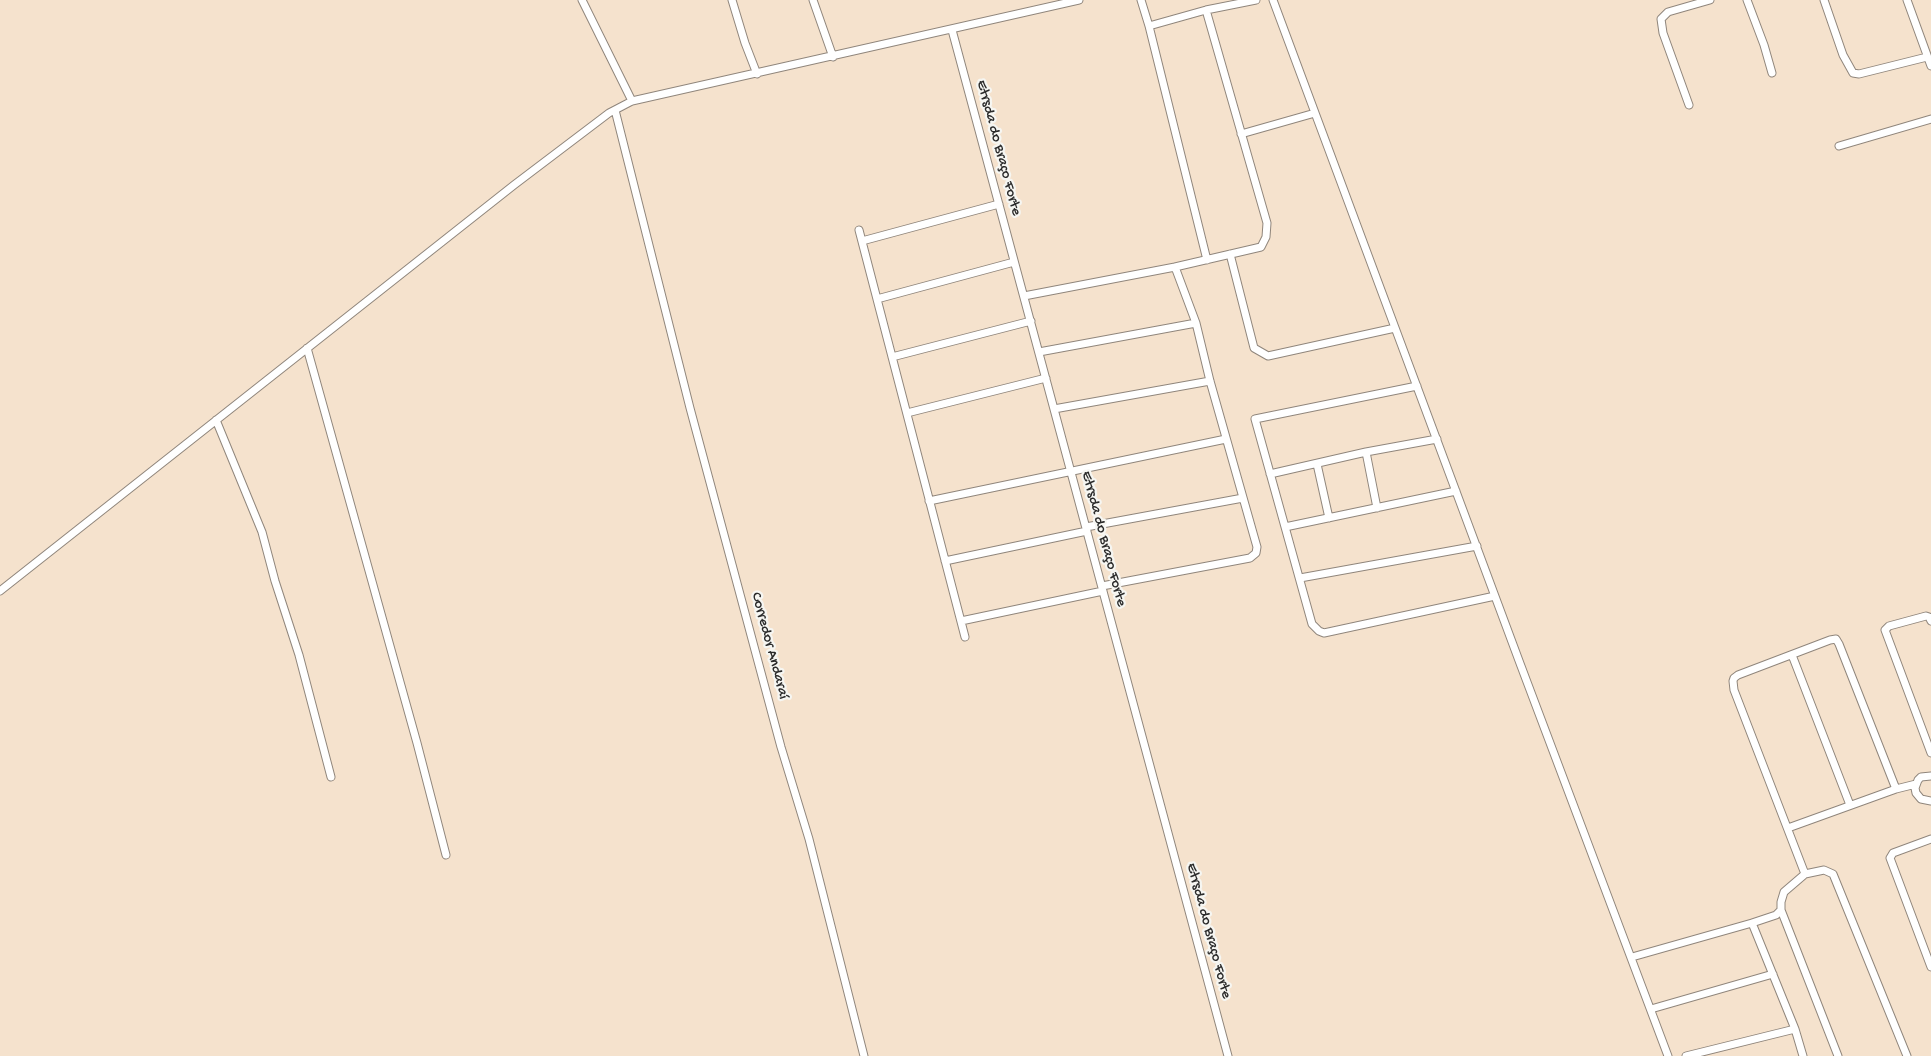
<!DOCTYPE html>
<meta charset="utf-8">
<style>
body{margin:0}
canvas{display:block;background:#f5e2cd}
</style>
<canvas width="1931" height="1056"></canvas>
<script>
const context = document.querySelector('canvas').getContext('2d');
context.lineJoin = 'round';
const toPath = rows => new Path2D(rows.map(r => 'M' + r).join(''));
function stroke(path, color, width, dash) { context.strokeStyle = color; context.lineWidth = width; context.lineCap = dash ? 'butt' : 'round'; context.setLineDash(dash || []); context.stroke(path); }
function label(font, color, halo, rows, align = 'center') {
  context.font = font + ' "Gochi Hand",sans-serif'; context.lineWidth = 4.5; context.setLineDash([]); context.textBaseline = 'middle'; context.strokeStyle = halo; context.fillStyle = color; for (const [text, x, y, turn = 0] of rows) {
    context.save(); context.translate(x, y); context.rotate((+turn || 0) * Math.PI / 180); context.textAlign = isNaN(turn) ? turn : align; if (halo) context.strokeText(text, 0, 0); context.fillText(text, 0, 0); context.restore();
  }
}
const street = toPath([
 [582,0,632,101],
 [732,0,745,43,757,74],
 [813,0,833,57],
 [1141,0,1149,26,1207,260],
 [1273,0,1521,666,1668,1056],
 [1747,0,1764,45,1772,73],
 [1824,0,1843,55,1853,73,1859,74,1927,57],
 [1907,0,1931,66],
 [1149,26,1206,10,1256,0],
 [952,30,1228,1056],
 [1689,105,1663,33,1661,19,1668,12,1710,0],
 [615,110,690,408,781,747,809,839,864,1056],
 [1241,134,1315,113],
 [1839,146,1931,119],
 [859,230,965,637],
 [862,241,999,204],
 [1230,254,1254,348,1268,356,1395,328],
 [1175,267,1261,247,1266,237,1267,223,1206,10],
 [1024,296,1175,267,1196,323,1210,381,1257,547,1256,553,1250,558,1102,586],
 [877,299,1014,262],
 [307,348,417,743,446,855],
 [1039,352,1196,323],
 [892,357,1031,321],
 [1417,386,1255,419,1312,624,1319,631,1324,633,1495,596],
 [1054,409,1210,381],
 [907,413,1046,378],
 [216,420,262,532,275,581,299,655,331,777],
 [1366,452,1377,508],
 [1317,464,1329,518],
 [1270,474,1366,452,1437,439],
 [929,501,1226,439],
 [1086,527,1243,498],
 [1285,527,1456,491],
 [945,561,1087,531],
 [1300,578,1477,546],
 [0,591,514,185,609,113,632,101,1079,0],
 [961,621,1103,591],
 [1931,621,1929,617,1926,616,1889,626,1885,630,1931,753],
 [1792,655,1850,805],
 [1931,776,1921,777,1918,780,1915,788,1916,793,1921,799,1931,801],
 [1788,828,1896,789,1916,784],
 [1931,839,1893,853,1890,858,1931,967],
 [1805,874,1734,690,1733,681,1734,678,1738,675,1830,640,1836,639,1839,644,1896,789],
 [1781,910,1838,1056],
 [1752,923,1776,915,1781,910,1781,902,1784,892,1805,874,1824,870,1833,874,1907,1056],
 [1632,957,1752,923,1795,1029,1803,1056],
 [1651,1009,1773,974],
 [1686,1056,1795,1029]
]);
const streetNames = [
 ["Etrsda do Braço Forte",998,148,75],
 ["Etrsda do Braço Forte",1103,539,75],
 ["Corredor Andaraí",769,646,75],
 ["Etrsda do Braço Forte",1208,931,75]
];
stroke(street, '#90867c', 9);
stroke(street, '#fff', 7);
label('15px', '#2b2b2b', '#f6f6f2', streetNames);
</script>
